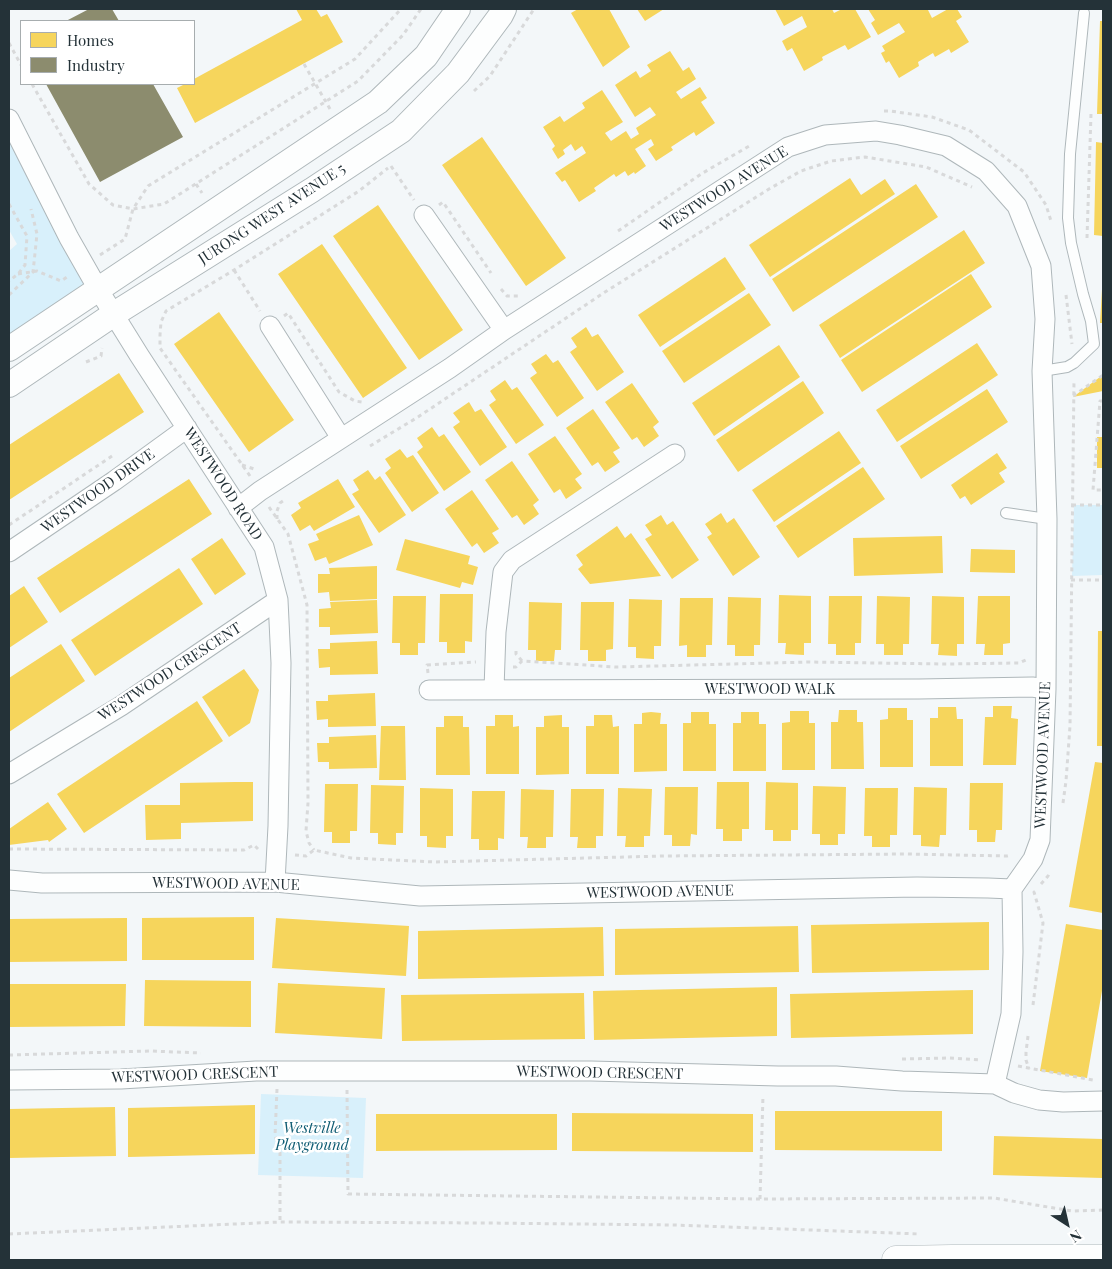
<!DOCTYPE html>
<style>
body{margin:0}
#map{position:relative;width:1112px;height:1269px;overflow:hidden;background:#f3f7f9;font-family:"Playfair Display",serif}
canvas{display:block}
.frame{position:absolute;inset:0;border:10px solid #243238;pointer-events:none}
.legend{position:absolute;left:20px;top:20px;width:175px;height:65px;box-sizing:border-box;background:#fff;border:1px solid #a7adaf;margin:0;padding:6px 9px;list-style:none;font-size:15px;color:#243238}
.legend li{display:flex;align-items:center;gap:10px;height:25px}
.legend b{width:25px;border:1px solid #a7adaf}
.north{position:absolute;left:1042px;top:1199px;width:50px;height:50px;-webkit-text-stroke:4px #fff;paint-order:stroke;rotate:145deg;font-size:14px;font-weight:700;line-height:20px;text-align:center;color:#243238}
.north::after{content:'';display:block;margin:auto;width:18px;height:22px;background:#243238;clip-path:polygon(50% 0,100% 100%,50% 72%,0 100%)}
</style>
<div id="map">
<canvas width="1112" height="1269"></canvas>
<div class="frame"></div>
<ul class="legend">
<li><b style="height:14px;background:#f6d55c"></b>Homes</li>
<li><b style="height:14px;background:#8c8c6e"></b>Industry</li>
</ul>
<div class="north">N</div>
</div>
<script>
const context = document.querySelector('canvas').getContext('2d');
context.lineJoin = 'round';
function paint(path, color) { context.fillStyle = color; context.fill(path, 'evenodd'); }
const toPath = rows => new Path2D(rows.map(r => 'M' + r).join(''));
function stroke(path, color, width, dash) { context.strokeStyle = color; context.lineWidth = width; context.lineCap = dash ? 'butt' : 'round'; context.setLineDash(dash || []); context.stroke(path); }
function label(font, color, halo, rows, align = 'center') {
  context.font = font + ' "Playfair Display",serif'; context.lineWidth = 5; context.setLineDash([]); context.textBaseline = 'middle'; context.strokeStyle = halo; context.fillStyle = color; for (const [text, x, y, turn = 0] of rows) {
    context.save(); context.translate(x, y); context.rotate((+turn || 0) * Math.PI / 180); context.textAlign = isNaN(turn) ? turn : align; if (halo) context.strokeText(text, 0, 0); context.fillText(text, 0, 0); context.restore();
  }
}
const green = toPath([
 [9,128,98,289,9,347,9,251,17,244,9,230],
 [1074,505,1103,505,1103,575,1072,576],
 [261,1094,366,1098,363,1178,258,1175]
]);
const homes = toPath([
 [296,9,316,9,321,17,327,14,343,42,195,123,177,88,185,84,194,84,194,79,302,20],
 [578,9,609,9,630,47,603,67,571,13],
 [637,9,664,9,645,21],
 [775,9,832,9,834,13,842,9,855,9,871,37,848,50,845,45,822,57,823,60,804,71,792,48,787,51,782,41,807,27,802,16,784,26],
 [868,9,930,9,928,10,932,18,948,9,957,9,962,17,956,21,969,42,951,53,949,49,935,57,933,53,918,62,919,66,899,78,889,61,886,63,881,53,885,51,882,46,905,32,899,23,878,35,871,23,875,20],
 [1100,21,1103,21,1103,114,1097,114],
 [670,51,683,71,689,67,696,79,676,92,681,99,700,87,707,98,701,102,715,123,696,136,694,132,671,147,673,150,656,161,648,149,654,145,651,139,635,149,646,166,635,174,634,172,628,176,625,171,616,177,614,174,594,188,596,191,579,202,565,180,562,182,555,173,586,153,582,146,575,151,571,144,563,150,565,154,558,159,552,149,555,146,543,127,560,116,564,122,585,108,582,103,602,90,623,122,605,133,611,141,626,131,631,139,639,134,636,128,656,115,650,107,635,117,615,85,636,71,640,78,651,71,647,65],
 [482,137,566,258,526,286,442,165],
 [1096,142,1103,143,1103,236,1094,235],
 [850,178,861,195,885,179,895,194,770,277,749,245],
 [916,184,938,217,793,312,772,279],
 [378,205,463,330,419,360,333,236],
 [964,230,985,263,840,358,819,325],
 [322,244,407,368,363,398,278,274],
 [725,257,746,289,660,347,638,315],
 [971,274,992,307,862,392,841,360],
 [1102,289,1103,289,1103,323,1100,323],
 [749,293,771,325,684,383,662,351],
 [219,312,294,420,249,452,174,344],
 [586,327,592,337,598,334,624,372,597,391,570,352,577,347,571,338],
 [977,343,998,375,897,442,876,410],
 [779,345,800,377,714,436,692,403],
 [546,354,553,363,558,360,584,398,557,417,530,378,537,373,531,364],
 [119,373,144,412,9,500,9,445],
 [1103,375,1103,391,1073,397,1100,377],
 [505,380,512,390,517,387,544,425,516,444,489,405,496,400,490,391],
 [803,381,824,413,738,472,716,440],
 [632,383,659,422,653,427,659,436,644,447,637,437,632,440,605,402],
 [987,389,1008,422,921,479,900,446],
 [469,402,475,412,481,409,507,447,480,466,453,427,460,422,453,413],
 [593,409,620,448,613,452,620,462,605,472,598,462,592,466,566,428],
 [432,427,439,437,444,434,471,472,444,491,417,452,423,447,417,438],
 [839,431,861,463,774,522,752,490],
 [555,436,582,474,575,479,582,488,566,499,560,489,554,493,528,454],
 [1097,437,1103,437,1103,468,1097,468],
 [400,449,407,458,413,455,439,493,412,512,385,473,391,468,385,459],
 [997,453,1007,468,999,473,1005,482,971,505,965,496,960,499,951,485],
 [512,461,539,500,533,505,539,514,524,525,517,515,512,518,485,480],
 [863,467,885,499,798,558,776,526],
 [368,470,375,480,380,476,406,515,379,533,352,494,359,490,353,480],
 [189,479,212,514,60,613,37,578],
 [338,479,355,507,314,531,310,525,300,531,291,515,301,508,298,503],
 [472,490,499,529,492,533,499,543,484,553,477,543,472,547,445,509],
 [721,513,727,523,734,518,760,557,733,576,707,537,712,534,705,524],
 [359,515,373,545,329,564,326,557,315,561,308,544,319,540,316,534],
 [661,515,667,525,673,521,699,560,672,579,645,539,652,535,645,525],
 [617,526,625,538,631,533,661,576,590,584,578,569,583,565,576,555],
 [942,536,943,573,854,576,853,538],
 [222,538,246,574,215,595,191,559],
 [405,539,470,556,468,564,478,567,473,585,462,582,460,588,396,570],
 [971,549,1015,550,1015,573,970,572],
 [377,566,377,599,330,601,329,592,318,593,318,574,330,574,329,568],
 [179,568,203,604,95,676,71,640],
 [24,586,48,622,9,648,9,596],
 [440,594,473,594,472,642,465,641,465,653,447,653,447,642,439,642],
 [779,595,811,596,811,643,804,643,804,655,785,654,786,643,778,643],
 [393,596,426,596,425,643,418,643,418,655,400,655,400,643,392,643],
 [829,596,862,596,861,643,855,643,855,655,836,655,836,644,828,644],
 [877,596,910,597,909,644,903,644,903,655,884,655,884,644,876,644],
 [932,596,964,597,964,644,957,644,957,656,938,655,939,644,931,644],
 [978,596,1010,596,1010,643,1003,644,1003,655,984,655,985,644,976,644],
 [728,597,761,598,760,645,754,645,754,656,735,656,735,645,727,645],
 [680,598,713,598,712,645,706,645,706,657,687,657,687,645,679,646],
 [629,599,662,600,661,646,654,646,654,659,636,658,636,647,628,647],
 [377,600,378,633,330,635,330,627,319,627,319,609,331,608,330,602],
 [529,602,562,603,561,650,555,650,554,661,536,661,536,650,528,650],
 [581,602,614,602,613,649,606,650,606,661,588,661,588,650,580,650],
 [1098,631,1103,631,1103,746,1097,746],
 [377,641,378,674,330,675,330,667,319,668,318,649,330,649,330,643],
 [61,644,85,681,9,732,9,678],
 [244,669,259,690,250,723,229,737,202,697],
 [375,693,376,726,328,727,328,719,317,720,316,701,328,701,328,695],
 [197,701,223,741,84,833,57,794],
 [993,706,1012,706,1011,718,1018,719,1016,765,983,765,985,717,993,717],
 [938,707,956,707,957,719,963,719,963,766,930,766,930,718,938,718],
 [888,708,907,708,907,720,913,720,913,767,880,767,880,720,888,719],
 [839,710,857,710,857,722,863,722,864,769,831,769,831,722,838,722],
 [790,711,809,711,809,723,815,723,815,770,782,770,782,723,790,722],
 [651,712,661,713,660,724,667,724,667,771,634,772,634,724,642,724,642,713],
 [691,712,709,712,709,724,716,724,716,771,683,771,683,723,691,723],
 [741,712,759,712,759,724,766,724,766,771,733,771,733,723,741,723],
 [495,715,513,715,513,727,519,726,519,774,486,774,486,726,495,726],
 [562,715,562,727,569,727,569,774,536,775,536,727,544,727,544,716],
 [594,715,612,715,613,727,619,726,619,774,586,774,586,726,594,726],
 [444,716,463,716,463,727,469,727,470,775,436,775,436,727,444,727],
 [381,726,405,726,406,780,379,780],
 [376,735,377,768,329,769,329,762,318,762,317,743,329,743,329,737],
 [1095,762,1103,763,1103,913,1069,907],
 [235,782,253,782,253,821,181,823,181,839,146,840,145,805,180,805,180,783],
 [717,782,749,782,749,829,742,829,742,841,723,841,723,829,716,829],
 [766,782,798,783,798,830,791,830,791,841,773,841,773,830,765,830],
 [970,783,1003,783,1002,830,996,830,995,842,977,842,977,830,969,830],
 [325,784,358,784,357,831,350,831,350,843,332,843,332,832,324,832],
 [371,785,404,786,403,833,396,833,396,845,378,844,378,833,370,833],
 [813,786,846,787,845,834,838,834,838,845,820,845,820,834,812,834],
 [665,787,698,787,697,835,691,834,690,846,672,846,672,835,664,835],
 [914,787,947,788,946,835,940,835,939,847,921,846,921,835,913,835],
 [420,788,453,789,453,836,446,836,446,848,427,847,427,836,420,836],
 [618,788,652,789,650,836,644,836,644,847,625,847,626,836,617,836],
 [865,788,898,788,897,835,890,835,890,847,872,847,872,836,864,836],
 [521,789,554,790,553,837,546,837,546,848,527,848,528,837,520,837],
 [571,789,604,789,603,836,596,836,596,848,577,848,578,837,570,837],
 [472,791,505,791,504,839,498,838,498,850,479,850,479,839,471,839],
 [48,802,67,829,49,842,48,840,9,845,9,829],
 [254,917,254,960,142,960,142,918],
 [127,918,127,961,9,962,9,919],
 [276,918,409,926,406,976,272,968],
 [989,922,989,970,812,973,811,925],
 [1066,924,1103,930,1103,985,1087,1078,1040,1071],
 [798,926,799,972,615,975,615,929],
 [603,927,604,976,418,979,418,931],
 [145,980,251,981,251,1027,144,1026],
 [278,983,385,988,382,1039,275,1033],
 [9,984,126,984,125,1026,9,1027],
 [777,987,777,1036,594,1040,593,991],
 [973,990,973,1034,791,1038,790,994],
 [584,993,585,1039,402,1041,401,995],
 [255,1105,255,1154,128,1157,128,1108],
 [115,1107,116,1156,9,1158,9,1109],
 [775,1111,942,1111,942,1151,775,1150],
 [572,1113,753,1114,753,1152,572,1151],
 [376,1114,557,1114,557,1150,376,1151],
 [994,1136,1103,1139,1103,1178,993,1175]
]);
const industry = toPath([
 [89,9,112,9,119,21,66,21],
 [46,84,153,84,183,137,100,182]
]);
const path = toPath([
 [9,43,21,65],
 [304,64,330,109],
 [32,84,89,184,113,205,133,209,164,204,358,81,403,35,421,9],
 [474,91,490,76,534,9],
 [884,111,890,111,932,117,969,130,1024,172,1046,205,1051,221],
 [391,166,414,200],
 [196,184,202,193],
 [9,204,27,236,25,265,18,274,9,281],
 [439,205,443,202,491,273],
 [618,231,701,174,751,145],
 [1087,238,1091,114],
 [100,255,125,239,133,209,148,186,355,59,401,9],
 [234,270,260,311],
 [18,274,37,271,61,281,70,275],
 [501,289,507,296,519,296],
 [9,295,33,272,37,234,31,209],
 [1066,295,1072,344],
 [284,316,288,313,339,392,355,401,362,402],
 [86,362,101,356,102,348],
 [1073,396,1103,375],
 [1103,401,1100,401,1093,490,1103,490],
 [370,446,418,417,605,292,769,189,801,171,831,161,865,157,926,167,972,187],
 [242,465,254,469,256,469],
 [250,476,160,348,160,335,161,322,166,311,234,270,359,191,388,168],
 [1072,505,1103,505],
 [269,507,288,534,307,605,308,803,306,831,309,843,314,850],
 [277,519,277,511,280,503,283,501],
 [9,525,115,454],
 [1071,580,1103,580],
 [516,651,516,654,522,661],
 [513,667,516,667,522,661,616,667,809,662,945,664,1019,663,1028,659],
 [428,673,427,665,476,662],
 [1063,803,1066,781,1070,726,1074,380],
 [9,849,244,850,254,845,258,849],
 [295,855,306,856,314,850,351,858,435,862,663,856,906,854,1007,856,1011,855],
 [1041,884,1048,876,1050,871],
 [1033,1005,1043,923,1034,892,1036,891],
 [1028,1036,1026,1052,1026,1060,1029,1069],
 [9,1055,150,1051,201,1053],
 [902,1059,950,1058,980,1060],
 [1018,1066,1093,1080],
 [277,1089,275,1136,280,1148,280,1222],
 [347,1090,348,1194,760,1199,994,1198,1072,1211,1103,1210],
 [760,1199,763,1095],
 [9,1234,280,1222,485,1223,674,1225,920,1234]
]);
const service = toPath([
 [1042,371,1067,367,1074,363,1094,344,1091,321,1083,294,1071,243,1068,218,1070,154,1084,13],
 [1006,513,1047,519]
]);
const minor = toPath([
 [9,119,69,238,98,289,139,355,264,547,278,600,281,663,278,826,275,882],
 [424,215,504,330],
 [270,326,341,438],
 [238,508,260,491,450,368,504,330,788,147,825,135,876,131,900,135,946,146,986,171,1017,206,1041,266,1045,319,1042,371,1047,519,1046,689,1040,840,1033,859,1012,889],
 [9,552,114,481,187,428],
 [494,689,496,632,503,572,512,560,675,454],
 [429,690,919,689,1032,687,1046,689],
 [9,774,121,706,278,600],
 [9,880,42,883,275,882,420,896,917,887,988,888,1012,889],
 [9,1080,121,1079,256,1071,591,1071,778,1076,836,1076,902,1081,995,1084,1014,1093,1039,1100,1063,1102,1103,1101],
 [995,1084,1011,1014,1013,952,1012,889]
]);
const tertiary = toPath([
 [9,349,378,102,426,56,458,9],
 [9,385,114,314,312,190,401,131,458,73,501,15,504,9]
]);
const primary = toPath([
 [896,1260,952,1259,1103,1259]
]);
const streetNames = [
 ["WESTWOOD AVENUE",724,189,-32],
 ["JURONG WEST AVENUE 5",272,214,-33],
 ["WESTWOOD ROAD",223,484,57],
 ["WESTWOOD DRIVE",98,491,-35],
 ["WESTWOOD CRESCENT",170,672,-33],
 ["WESTWOOD WALK",770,689],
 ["WESTWOOD AVENUE",1043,755,-88],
 ["WESTWOOD AVENUE",226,884,1],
 ["WESTWOOD AVENUE",660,892,-1],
 ["WESTWOOD CRESCENT",600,1073,1],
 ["WESTWOOD CRESCENT",195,1075,-2]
];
const parkNames = [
 ["Westville",312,1128],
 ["Playground",312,1145]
];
paint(green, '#d8f0fb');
paint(homes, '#f6d55c');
paint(industry, '#8c8c6e');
stroke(service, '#aeb7ba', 12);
stroke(minor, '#aeb7ba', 21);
stroke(tertiary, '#aeb7ba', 26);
stroke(primary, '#aeb7ba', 29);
stroke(path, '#d8d9da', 3, [4, 4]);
stroke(service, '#fdfefe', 10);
stroke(minor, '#fdfefe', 19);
stroke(tertiary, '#fdfefe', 24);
stroke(primary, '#fdfefe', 28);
label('15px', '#243238', '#fff', streetNames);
label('italic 15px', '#0f5c73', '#fff', parkNames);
</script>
